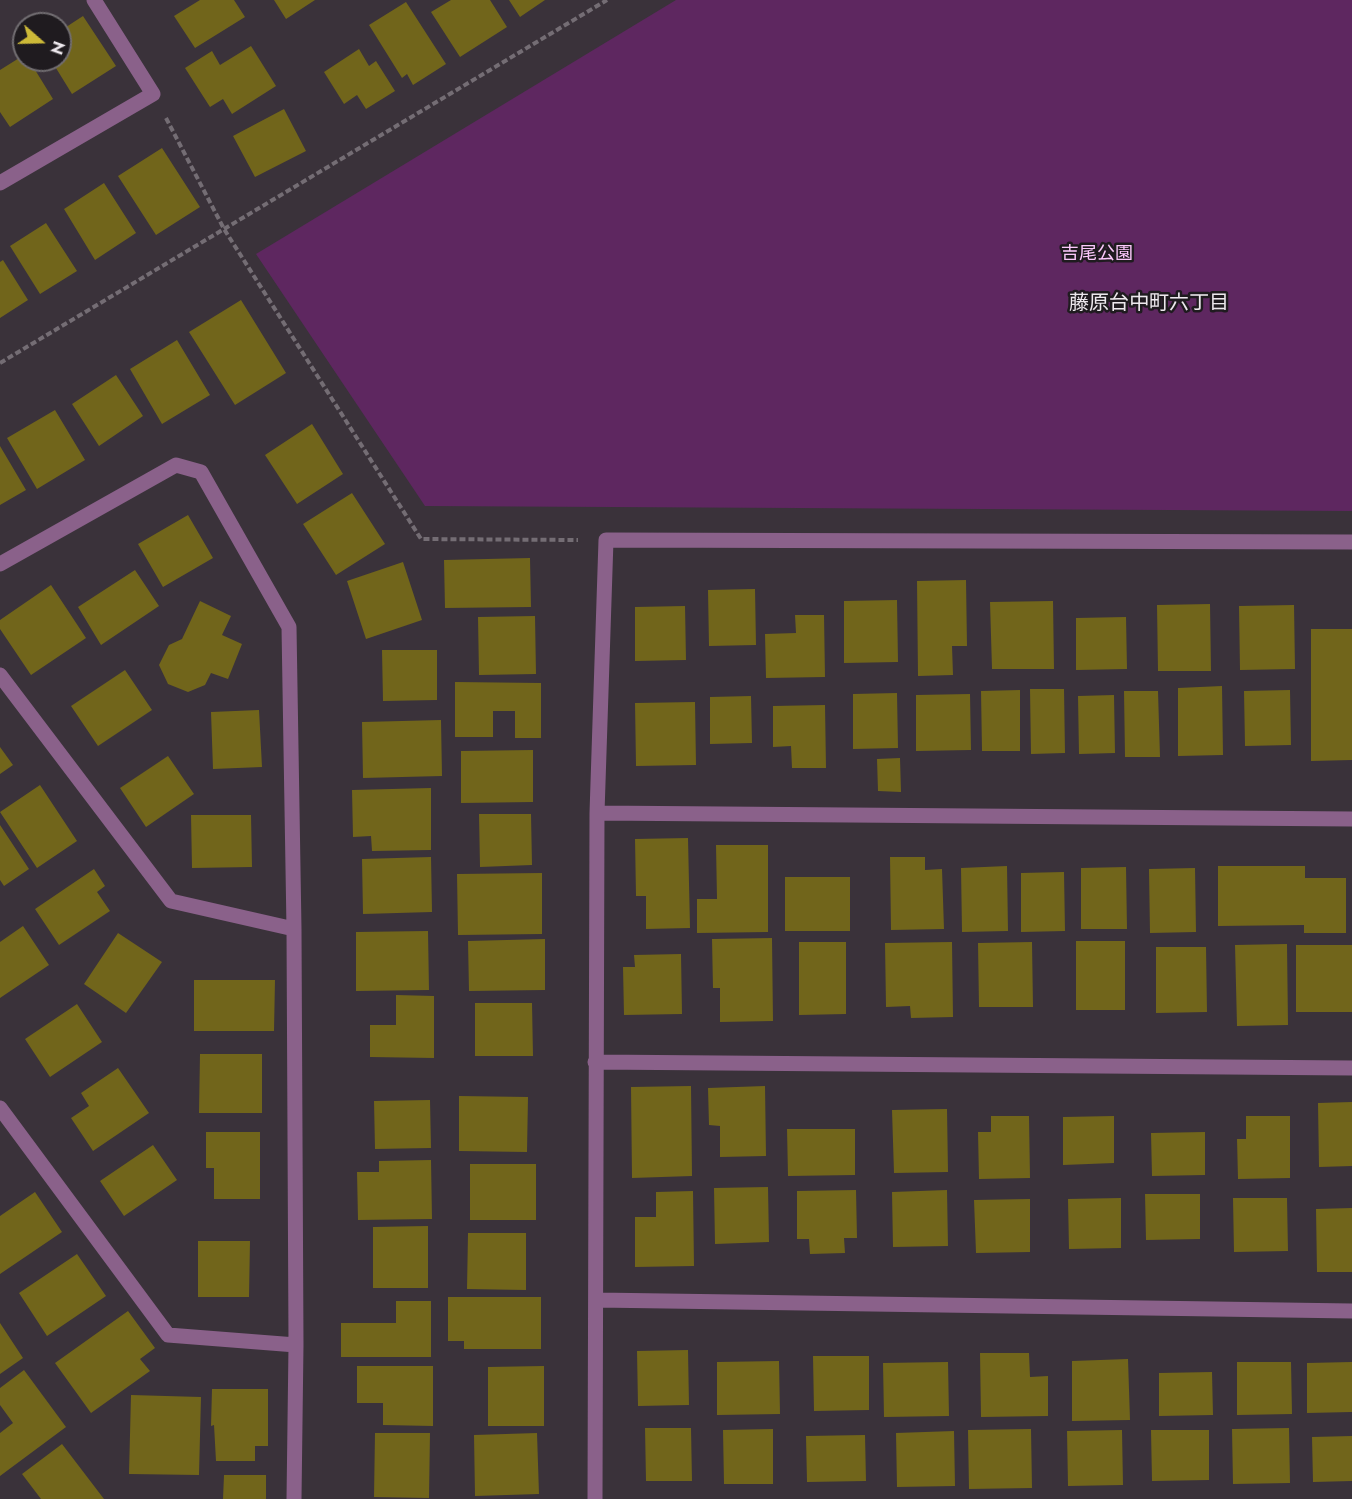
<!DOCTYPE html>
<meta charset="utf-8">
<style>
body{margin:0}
#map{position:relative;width:1352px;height:1499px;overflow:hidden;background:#3a323a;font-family:Jost,sans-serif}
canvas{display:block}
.north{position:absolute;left:12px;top:12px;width:60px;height:60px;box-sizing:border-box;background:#1f1b1f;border:2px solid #716d71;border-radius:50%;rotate:110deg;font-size:16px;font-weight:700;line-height:24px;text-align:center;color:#ede8ed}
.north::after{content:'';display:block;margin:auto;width:21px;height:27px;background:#ccb938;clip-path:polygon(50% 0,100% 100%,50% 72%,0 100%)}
</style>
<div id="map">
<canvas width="1352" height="1499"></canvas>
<div class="north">N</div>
</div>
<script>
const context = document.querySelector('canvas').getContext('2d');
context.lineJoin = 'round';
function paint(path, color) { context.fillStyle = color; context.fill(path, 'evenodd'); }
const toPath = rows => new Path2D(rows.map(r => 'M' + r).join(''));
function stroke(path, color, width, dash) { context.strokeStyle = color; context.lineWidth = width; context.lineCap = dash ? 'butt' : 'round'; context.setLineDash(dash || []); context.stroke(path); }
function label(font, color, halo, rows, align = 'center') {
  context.font = font + ' Jost,"Noto Sans JP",sans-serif'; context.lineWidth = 5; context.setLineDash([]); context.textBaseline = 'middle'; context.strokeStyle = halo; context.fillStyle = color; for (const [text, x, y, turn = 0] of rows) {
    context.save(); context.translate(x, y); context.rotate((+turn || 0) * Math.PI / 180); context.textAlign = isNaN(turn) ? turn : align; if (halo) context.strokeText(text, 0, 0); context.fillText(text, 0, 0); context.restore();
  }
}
const green = toPath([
 [676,0,1352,0,1352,511,425,506,256,254]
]);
const building = toPath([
 [200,0,234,0,245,17,195,48,174,16],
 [274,0,315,0,286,19],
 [451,0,490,0,507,27,460,57,431,12],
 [509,0,545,0,520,17],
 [406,2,446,64,413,85,407,74,402,78,369,25],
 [83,16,116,66,72,94,51,60,60,60,60,31],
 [251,46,276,86,232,114,223,99,210,107,185,68,212,51,220,65],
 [359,49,369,66,376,61,395,91,366,109,357,95,344,104,324,72],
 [24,55,24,60,29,60,53,99,10,127,0,112,0,70],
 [284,109,306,151,255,177,233,136],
 [162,148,200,207,156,235,118,176],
 [104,183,136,233,95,260,64,209],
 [46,223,77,271,40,294,10,246],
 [3,260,28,300,0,318,0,262],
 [241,300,286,373,235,405,189,332],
 [177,340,210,395,162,424,130,369],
 [116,375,143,416,99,446,72,404],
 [55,410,85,460,37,489,7,438],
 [312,424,343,474,297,504,265,455],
 [0,446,26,490,0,505],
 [352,493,385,544,336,575,303,524],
 [188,515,213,558,163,587,138,544],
 [530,558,531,607,445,608,444,560],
 [403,562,422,620,366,639,347,581],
 [135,570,159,606,101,645,78,607],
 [966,580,967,646,952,646,953,675,918,676,917,581],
 [51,585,86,638,31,675,0,629,0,620],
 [755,589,756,645,709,646,708,590],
 [897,600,898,662,844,663,844,601],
 [200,601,231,616,222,635,242,644,228,679,211,673,205,685,188,692,168,684,159,665,169,645,182,639],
 [1053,601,1054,669,992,669,990,602],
 [1210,604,1211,671,1158,671,1157,605],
 [1294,605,1295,669,1240,670,1239,606],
 [685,606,686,660,635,661,635,607],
 [795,615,824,615,825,677,766,678,765,634,796,633],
 [535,616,536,674,479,675,478,617],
 [1126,617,1127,669,1076,670,1076,618],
 [1311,629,1352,629,1352,760,1311,761],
 [382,650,437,650,437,700,383,701],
 [125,670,152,710,98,746,71,706],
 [455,682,541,683,541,738,515,738,515,711,493,711,493,737,455,737],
 [1222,686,1223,755,1178,756,1178,688],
 [1030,689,1064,689,1065,753,1031,754],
 [1020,690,1020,751,982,751,981,691],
 [1290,690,1291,745,1245,746,1244,691],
 [1124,691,1158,691,1160,757,1125,757],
 [897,693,898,748,853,749,853,694],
 [970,694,971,750,916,751,916,695],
 [1114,695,1115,753,1079,754,1078,696],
 [751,696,752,743,710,744,710,697],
 [695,702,696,765,636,766,635,703],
 [825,705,826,768,792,768,791,746,773,747,773,706],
 [259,710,262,767,213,769,211,712],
 [441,720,442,776,363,778,362,722],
 [0,747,13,765,0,774],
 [533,750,533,802,461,803,461,751],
 [168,756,194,794,146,827,120,788],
 [900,758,901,792,878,791,877,759],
 [40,785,77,841,37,868,0,812],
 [431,788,431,850,372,851,371,836,353,837,352,790],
 [479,814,531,814,532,865,480,867],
 [191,815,251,815,252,867,192,868],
 [0,825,29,869,4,886,0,880],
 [688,838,690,928,646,929,646,896,636,896,635,839],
 [716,845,768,845,768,932,697,933,697,899,717,899],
 [431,857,432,912,363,914,362,859],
 [890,857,925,857,925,870,942,869,944,929,891,930],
 [1007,866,1008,931,962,932,961,868],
 [1218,866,1305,866,1305,878,1346,878,1346,933,1304,933,1304,925,1218,926],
 [1126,867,1127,929,1081,929,1081,868],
 [1195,868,1196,932,1150,933,1149,869],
 [94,869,105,886,97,892,110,911,59,945,35,909],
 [1064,872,1065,931,1021,932,1021,873],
 [542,873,542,934,458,935,457,874],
 [785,877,850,877,850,931,785,931],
 [23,926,49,965,0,998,0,942],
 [428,931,429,990,356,991,356,932],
 [118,933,162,962,126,1013,84,984],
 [772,938,773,1021,720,1022,720,988,713,988,712,939],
 [545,939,545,990,469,991,468,941],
 [1076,941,1125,941,1125,1010,1076,1010],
 [799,942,846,942,846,1014,799,1015],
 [952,942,953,1017,911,1018,910,1006,886,1007,885,943],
 [1032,942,1033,1007,979,1007,978,943],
 [1287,944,1288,1025,1237,1026,1235,945],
 [1296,945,1352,945,1352,1012,1296,1012],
 [1156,947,1206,947,1207,1012,1156,1013],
 [681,954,682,1014,624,1015,623,967,635,967,634,955],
 [194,980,275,980,274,1031,194,1031],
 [396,995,434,996,434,1058,370,1057,370,1025,396,1025],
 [475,1003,532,1003,533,1056,475,1056],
 [77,1004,102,1042,50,1077,25,1039],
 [200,1054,262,1054,262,1113,199,1113],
 [118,1068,149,1113,93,1151,71,1118,89,1106,81,1093],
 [691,1086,692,1176,632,1178,631,1087],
 [765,1086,766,1156,720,1157,720,1126,709,1125,708,1088],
 [459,1096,528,1097,527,1152,459,1151],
 [430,1100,431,1148,375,1149,374,1101],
 [1352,1102,1352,1166,1319,1167,1318,1103],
 [947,1109,948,1172,894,1173,892,1110],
 [991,1116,1029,1116,1030,1178,979,1179,978,1132,991,1132],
 [1114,1116,1114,1163,1063,1165,1063,1117],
 [1246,1116,1290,1116,1290,1178,1238,1179,1237,1139,1246,1139],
 [787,1129,855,1129,855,1175,788,1176],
 [206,1132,260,1132,260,1199,214,1199,214,1168,206,1168],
 [1205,1132,1205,1175,1152,1176,1151,1133],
 [153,1145,177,1180,124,1216,100,1181],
 [431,1160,432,1219,358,1220,357,1172,379,1172,379,1161],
 [470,1164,536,1164,536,1220,470,1220],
 [768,1187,769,1242,715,1244,714,1188],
 [856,1190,857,1238,844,1238,845,1253,810,1254,809,1239,797,1239,797,1191],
 [947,1190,948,1246,893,1247,892,1192],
 [693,1191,694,1266,635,1267,635,1217,656,1217,656,1192],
 [35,1192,62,1232,0,1274,0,1216],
 [1145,1194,1200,1194,1200,1239,1146,1240],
 [1121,1198,1121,1248,1069,1249,1068,1199],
 [1233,1198,1287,1198,1288,1251,1234,1252],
 [1030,1199,1030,1252,976,1253,974,1200],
 [1352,1208,1352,1272,1317,1272,1316,1209],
 [428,1226,428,1288,373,1288,373,1227],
 [468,1233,526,1233,526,1290,467,1289],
 [198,1241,250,1241,249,1297,198,1297],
 [77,1254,106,1296,47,1336,19,1293],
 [448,1297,541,1297,541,1349,464,1349,464,1341,448,1341],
 [396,1301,431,1301,431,1357,341,1357,341,1323,396,1323],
 [128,1311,155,1348,140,1359,150,1371,91,1413,55,1363],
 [0,1323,23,1358,0,1374],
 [688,1350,689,1405,638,1406,637,1351],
 [980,1353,1029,1353,1030,1377,1048,1376,1048,1416,981,1417],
 [813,1356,869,1356,869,1410,814,1411],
 [1128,1359,1130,1420,1072,1421,1072,1361],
 [779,1361,780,1414,717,1415,717,1362],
 [948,1362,949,1416,884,1417,883,1363],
 [1237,1362,1291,1362,1292,1414,1237,1415],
 [1352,1362,1352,1412,1307,1413,1307,1363],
 [357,1366,433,1366,433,1426,383,1425,383,1403,357,1403],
 [544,1366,544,1426,488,1426,488,1367],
 [24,1370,66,1427,0,1476,0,1433,13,1423,0,1405,0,1388],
 [1212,1372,1213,1415,1159,1416,1159,1373],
 [212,1389,268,1389,268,1446,255,1446,255,1461,216,1461,214,1425,211,1426],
 [131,1395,201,1397,199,1475,129,1474],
 [645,1428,691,1428,692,1481,646,1481],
 [1289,1428,1290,1483,1233,1484,1232,1429],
 [773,1429,773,1484,724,1484,723,1430],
 [1031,1429,1032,1488,969,1489,968,1430],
 [1122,1430,1123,1485,1068,1486,1067,1431],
 [1151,1430,1209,1430,1209,1480,1152,1481],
 [954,1431,955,1486,897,1487,896,1433],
 [375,1433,430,1433,429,1498,374,1497],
 [537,1433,539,1494,475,1496,474,1435],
 [865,1435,866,1481,807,1482,806,1436],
 [1352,1436,1352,1481,1313,1482,1312,1437],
 [62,1444,104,1499,41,1499,22,1474],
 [224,1475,266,1475,266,1499,223,1499]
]);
const path = toPath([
 [166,118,224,229,421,539,578,540],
 [0,363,607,0]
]);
const street = toPath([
 [0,183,153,94,94,0],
 [0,564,176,465,201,472,289,627,294,929,296,1345,294,1499],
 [0,675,171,901,294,929],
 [597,813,1352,819],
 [595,1062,1352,1068],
 [0,1108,168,1335,296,1345],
 [597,1300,1352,1311],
 [595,1499,597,813,606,540,1352,542]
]);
const parkNames = [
 ["吉尾公園",1097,255]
];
const neighbourhoodNames = [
 ["藤原台中町六丁目",1149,304]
];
paint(green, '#5e2760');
paint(building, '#71651b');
stroke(path, '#746d74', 4, [6, 3]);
stroke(street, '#8a618a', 15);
label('18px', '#fbc8fb', '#1f1b1f', parkNames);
label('20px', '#ede8ed', '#1f1b1f', neighbourhoodNames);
</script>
